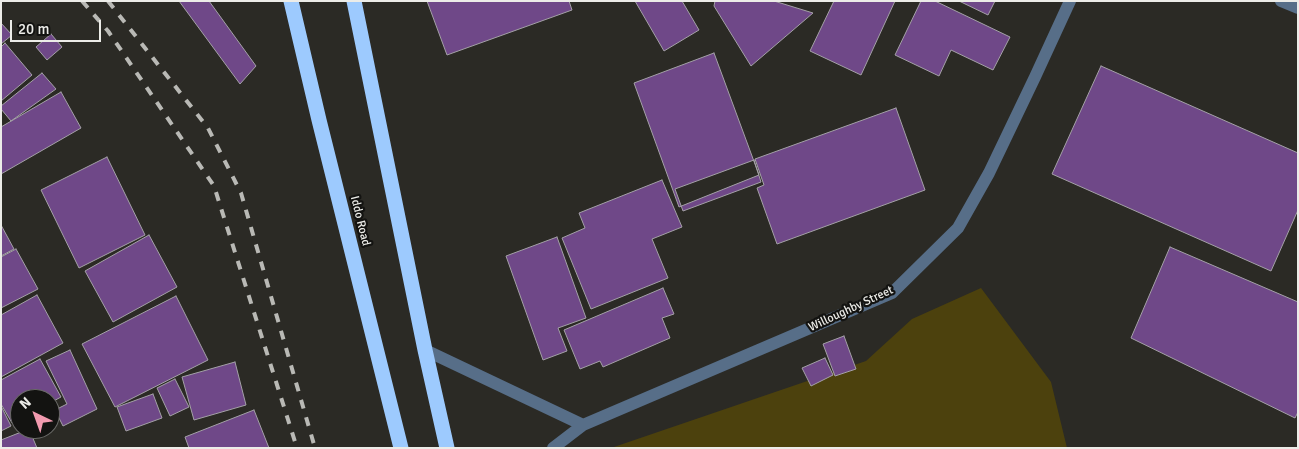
<!DOCTYPE html>
<style>
body{margin:0}
#map{position:relative;width:1299px;height:449px;overflow:hidden;background:#2b2a25;font-family:Signika,sans-serif}
canvas{display:block}
.frame{position:absolute;inset:0;border:2px solid #ecece8;pointer-events:none}
.north{position:absolute;left:10px;top:389px;width:50px;height:50px;box-sizing:border-box;background:#131311;border:1px solid #6a6a67;border-radius:50%;rotate:318deg;font-size:14px;font-weight:700;line-height:20px;text-align:center;color:#ecece8}
.north::after{content:'';display:block;margin:auto;width:18px;height:22px;background:#f29aaf;clip-path:polygon(50% 0,100% 100%,50% 72%,0 100%)}
.scale{position:absolute;left:10px;top:20px;width:91px;height:22px;box-sizing:border-box;border:2px solid #ecece8;border-top:0;padding-left:6px;font-size:15px;line-height:18px;white-space:nowrap;color:#ecece8;-webkit-text-stroke:4px #131311;paint-order:stroke}
</style>
<div id="map">
<canvas width="1299" height="449"></canvas>
<div class="frame"></div>
<div class="north">N</div>
<div class="scale">20 m</div>
</div>
<script>
const context = document.querySelector('canvas').getContext('2d');
context.lineJoin = 'round';
function paint(path, color) { context.fillStyle = color; context.fill(path, 'evenodd'); }
const toPath = rows => new Path2D(rows.map(r => 'M' + r).join(''));
function stroke(path, color, width, dash) { context.strokeStyle = color; context.lineWidth = width; context.lineCap = dash ? 'butt' : 'round'; context.setLineDash(dash || []); context.stroke(path); }
function label(font, color, halo, rows, align = 'center') {
  context.font = font + ' Signika,sans-serif'; context.lineWidth = 4.5; context.setLineDash([]); context.textBaseline = 'middle'; context.strokeStyle = halo; context.fillStyle = color; for (const [text, x, y, turn = 0] of rows) {
    context.save(); context.translate(x, y); context.rotate((+turn || 0) * Math.PI / 180); context.textAlign = isNaN(turn) ? turn : align; if (halo) context.strokeText(text, 0, 0); context.fillText(text, 0, 0); context.restore();
  }
}
const green = toPath([
 [981,288,1051,382,1067,448,611,448,866,361,912,319]
]);
const building = toPath([
 [179,1,209,1,256,66,240,84,179,1],
 [427,1,569,1,572,10,447,55,427,1],
 [635,1,682,1,699,30,664,51,635,1],
 [715,1,774,1,813,13,751,66,714,6,715,1],
 [834,1,895,1,861,75,810,51,834,1],
 [921,1,935,1,1010,37,993,70,951,50,939,76,895,55,921,1],
 [959,1,995,1,988,15,959,1],
 [1,23,12,35,1,44,1,23],
 [51,34,62,47,47,60,36,47,51,34],
 [5,43,32,75,1,101,1,47,5,43],
 [714,53,759,175,679,207,634,83,714,53],
 [1101,66,1298,153,1298,210,1271,271,1052,174,1101,66],
 [42,73,56,89,11,121,1,109,1,106,42,73],
 [61,92,81,128,1,174,1,127,61,92],
 [896,108,925,190,777,244,757,188,764,185,755,159,896,108],
 [107,157,145,235,79,268,41,190,107,157],
 [754,160,761,182,683,211,675,189,754,160],
 [662,180,682,227,652,239,668,278,591,309,562,238,585,228,579,213,662,180],
 [1,225,14,249,1,256,1,225],
 [149,235,177,287,113,322,85,271,149,235],
 [557,237,586,318,558,328,567,351,543,360,506,256,557,237],
 [1170,247,1298,302,1298,412,1295,418,1131,338,1170,247],
 [16,249,38,289,1,308,1,257,16,249],
 [663,288,674,314,662,318,670,338,603,367,600,361,580,369,564,330,663,288],
 [37,295,63,343,1,377,1,315,37,295],
 [176,296,208,360,115,407,82,344,176,296],
 [844,336,856,369,835,376,823,344,844,336],
 [70,350,97,409,63,426,55,410,67,404,46,361,70,350],
 [825,358,833,375,811,386,802,368,825,358],
 [40,359,61,397,50,403,50,399,20,399,20,419,12,423,1,404,1,380,40,359],
 [235,362,246,405,194,420,182,377,235,362],
 [175,379,189,407,170,416,157,388,175,379],
 [153,394,162,418,126,431,117,407,153,394],
 [1,406,11,426,1,431,1,406],
 [254,410,269,448,189,448,185,437,254,410],
 [29,429,37,448,1,448,1,440,29,429]
]);
const street = toPath([
 [1281,1,1298,8],
 [425,350,583,425],
 [553,448,583,425,892,293,958,228,989,173,1035,77,1070,1]
]);
const highway = toPath([
 [291,1,319,120,401,448],
 [354,1,425,350,447,448]
]);
const rail = toPath([
 [82,1,108,31,214,186,297,448],
 [108,1,208,128,241,193,315,448]
]);
const streetNames = [
 ["Iddo Road",360,221,76],
 ["Willoughby Street",851,309,-25]
];
paint(green, '#4c410d');
paint(building, '#6f4888');
stroke(building, '#a4a1a7', 1);
stroke(street, '#576e88', 12);
stroke(highway, '#9dcafe', 15);
stroke(rail, '#b9b9b5', 4, [9, 9]);
label('12px', '#ecece8', '#131311', streetNames);
</script>
